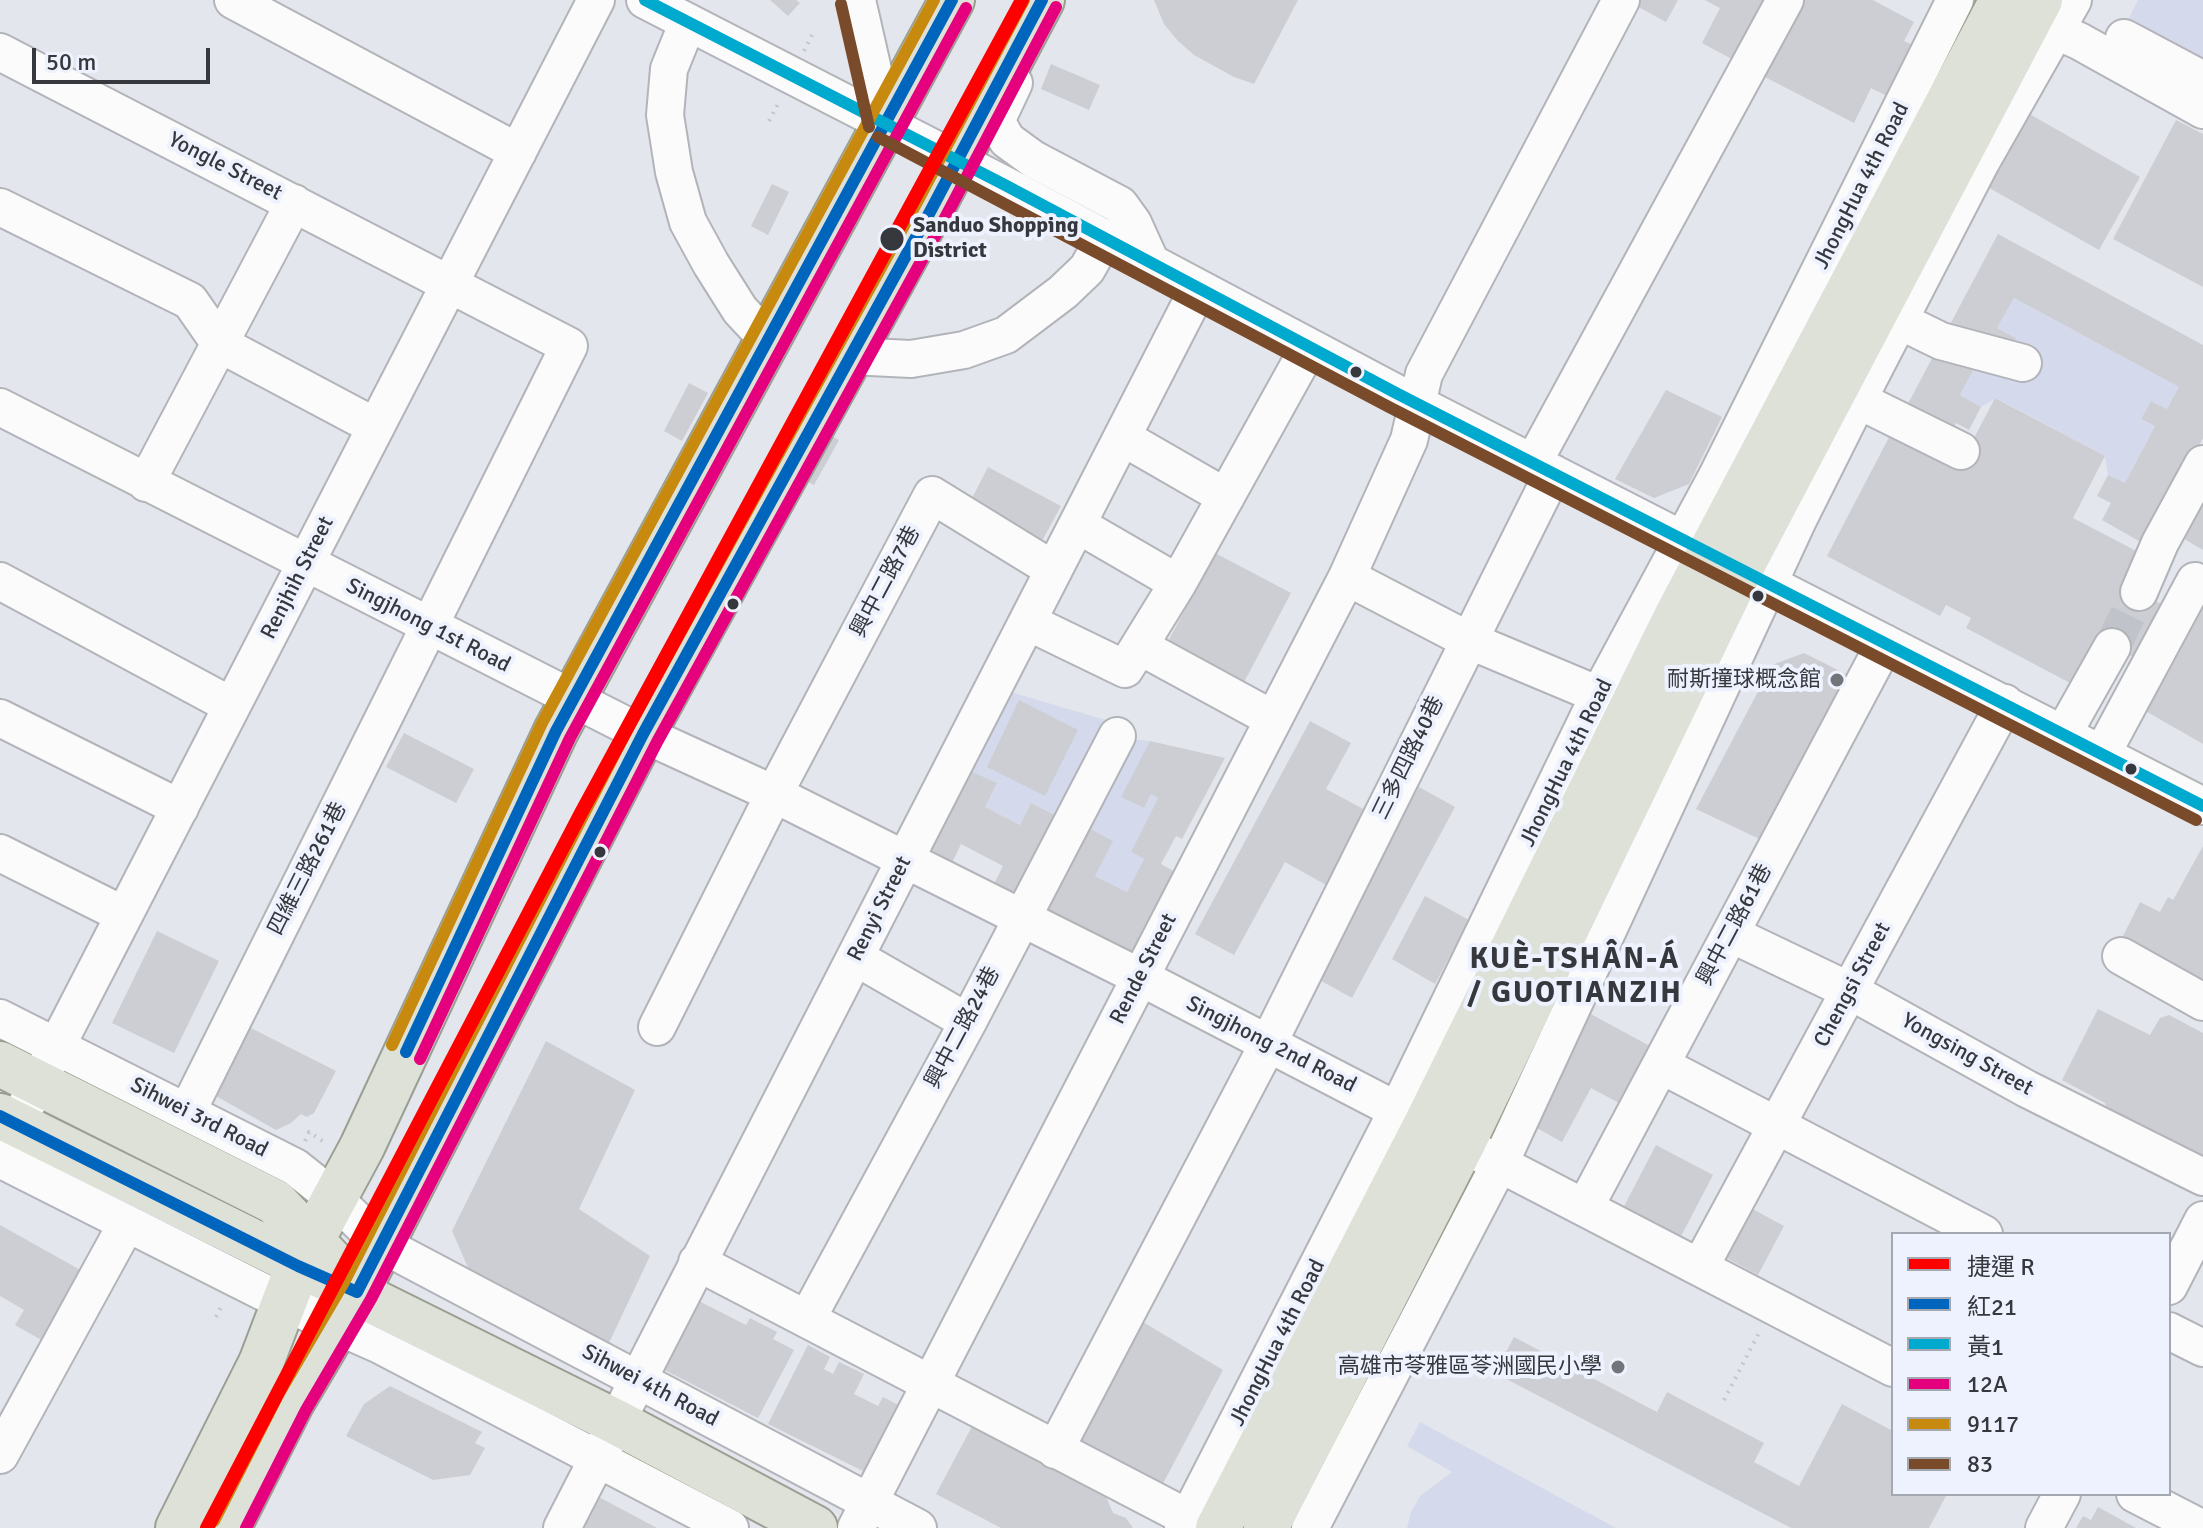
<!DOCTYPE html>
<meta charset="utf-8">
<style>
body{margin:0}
#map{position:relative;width:2203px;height:1528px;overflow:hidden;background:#e4e6ed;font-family:Signika,"Noto Sans TC",sans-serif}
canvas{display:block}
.legend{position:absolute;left:1891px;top:1232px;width:280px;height:264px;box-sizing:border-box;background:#edf2fe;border:2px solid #a4a8b1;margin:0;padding:10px 14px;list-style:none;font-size:24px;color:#36383d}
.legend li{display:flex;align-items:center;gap:16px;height:40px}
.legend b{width:40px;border:2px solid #a4a8b1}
.scale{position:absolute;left:32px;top:48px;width:178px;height:36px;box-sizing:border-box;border:4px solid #36383d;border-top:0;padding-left:10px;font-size:24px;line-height:28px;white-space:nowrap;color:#36383d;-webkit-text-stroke:6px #edf2fe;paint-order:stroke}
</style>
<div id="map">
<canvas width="2203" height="1528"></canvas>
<ul class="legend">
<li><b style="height:10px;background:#f00"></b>捷運 R</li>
<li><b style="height:10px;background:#0065bd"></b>紅21</li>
<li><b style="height:10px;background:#00a9ce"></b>黃1</li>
<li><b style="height:10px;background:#e5007d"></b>12A</li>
<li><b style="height:10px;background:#c78a0f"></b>9117</li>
<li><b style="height:10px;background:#7a4b2a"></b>83</li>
</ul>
<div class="scale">50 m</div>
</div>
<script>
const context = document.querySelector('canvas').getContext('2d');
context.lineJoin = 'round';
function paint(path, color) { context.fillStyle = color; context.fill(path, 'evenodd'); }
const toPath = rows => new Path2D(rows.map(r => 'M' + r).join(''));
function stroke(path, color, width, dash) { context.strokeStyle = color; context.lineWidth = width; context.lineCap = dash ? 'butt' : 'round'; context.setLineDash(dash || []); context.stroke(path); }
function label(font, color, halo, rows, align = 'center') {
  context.font = font + ' Signika,"Noto Sans TC",sans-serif'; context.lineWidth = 8; context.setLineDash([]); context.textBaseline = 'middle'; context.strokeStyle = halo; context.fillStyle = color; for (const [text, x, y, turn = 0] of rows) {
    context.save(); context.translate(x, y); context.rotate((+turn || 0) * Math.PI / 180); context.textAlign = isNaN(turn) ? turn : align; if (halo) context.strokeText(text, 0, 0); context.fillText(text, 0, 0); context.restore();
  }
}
const green = toPath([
 [2138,0,2203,0,2203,69,2124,28],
 [2014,298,2179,387,2167,409,2151,401,2141,419,2155,426,2125,483,2108,475,2105,456,1996,398,1981,407,1960,395,1984,350,2004,360,2016,338,1997,328],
 [1004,690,1109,721,1059,817,1031,803,1020,825,985,807,997,783,966,769],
 [1127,739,1150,741,1122,797,1144,808,1151,794,1158,798,1131,852,1144,859,1127,892,1095,876,1081,824],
 [1420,1422,1616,1528,1407,1528,1411,1512,1420,1496,1452,1472,1407,1446]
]);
const building = toPath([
 [770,0,796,0,800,3,788,16],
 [1154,0,1298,0,1254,84,1234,77,1194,55,1178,41,1164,24],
 [1633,0,1678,0,1666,22,1631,3],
 [1705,0,1775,0,1741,64,1702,43,1720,8],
 [1802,0,1873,0,1914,22,1904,41,1917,47,1891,98,1871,88,1854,123,1763,76],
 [1051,64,1100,85,1089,110,1041,89],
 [2026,112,2140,177,2099,250,1984,185],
 [2176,120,2203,134,2203,287,2113,239],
 [772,184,789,192,768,235,751,226],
 [1998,234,2203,345,2203,438,2146,545,2102,520,2111,503,2097,496,2108,475,2125,483,2155,426,2141,419,2151,401,2167,409,2179,387,2014,298,1997,328,2016,338,2004,361,1984,350,1960,395,1981,407,1969,430,1956,423,1948,440,1902,415],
 [689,383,708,393,682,441,664,431],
 [1666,390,1722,417,1689,484,1654,498,1615,479],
 [1995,398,2105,456,2073,518,2142,554,2139,592,2167,607,2139,660,2096,638,2072,684,1966,628,1971,618,1946,605,1940,616,1827,556,1896,424,1963,459],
 [824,432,839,440,814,485,799,477],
 [988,467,1061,506,1036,552,964,514],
 [2203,494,2203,550,2179,536],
 [1215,553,1291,593,1230,709,1154,668],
 [2203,587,2203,744,2135,705],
 [1804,653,1854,678,1770,844,1696,809,1772,665],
 [1019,700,1078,730,1045,796,987,767],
 [1310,721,1351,743,1326,789,1367,811,1326,885,1285,862,1234,955,1195,934],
 [404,733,474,769,456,803,386,767],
 [1150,741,1225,758,1182,839,1176,836,1161,864,1177,873,1134,956,1038,906,1081,824,1113,841,1095,876,1127,892,1144,859,1131,852,1158,798,1151,794,1144,808,1121,797],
 [966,769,997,783,985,807,1020,825,1031,803,1059,817,1020,896,994,884,1003,866,961,844,952,863,925,849],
 [1419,787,1455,807,1352,998,1316,978],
 [2203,846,2203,986,2121,940,2140,902,2160,912,2168,897,2173,900],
 [1425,896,1469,920,1435,984,1392,959],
 [157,931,219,961,174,1053,112,1023],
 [2098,1009,2150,1035,2160,1018,2169,1015,2203,1033,2203,1157,2113,1128,2105,1103,2062,1080],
 [1587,1012,1661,1052,1630,1109,1591,1088,1562,1142,1528,1123],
 [241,1023,336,1071,314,1113,307,1117,301,1114,291,1123,276,1130,207,1091],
 [546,1041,635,1090,579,1209,650,1256,608,1345,470,1272,452,1231],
 [1656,1145,1713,1175,1679,1240,1622,1210],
 [1747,1206,1784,1226,1758,1275,1721,1255],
 [0,1225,84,1272,45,1342,15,1325,24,1310,0,1296],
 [695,1299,746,1325,750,1318,777,1332,773,1339,794,1350,758,1418,659,1367],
 [1143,1322,1223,1370,1158,1493,1075,1447],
 [1514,1337,1657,1412,1667,1392,1764,1443,1754,1462,1799,1486,1842,1404,1893,1431,1893,1494,1947,1494,1929,1528,1791,1528,1495,1373],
 [808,1345,830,1357,824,1369,833,1374,839,1362,864,1374,854,1394,878,1406,883,1397,902,1407,869,1474,768,1424],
 [390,1386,482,1432,475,1443,485,1448,470,1475,433,1480,346,1436,364,1404],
 [977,1417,1098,1478,1113,1513,1126,1518,1133,1528,1001,1528,936,1494],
 [595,1495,657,1528,578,1528],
 [2098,1507,2136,1528,2076,1528,2083,1516,2091,1520]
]);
const minorTunnel = toPath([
 [2112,647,2139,592]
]);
const path = toPath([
 [804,51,812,35],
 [769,121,779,102],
 [305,1141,309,1132,327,1144],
 [216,1317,222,1305],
 [1724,1400,1760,1331]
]);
const minor = toPath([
 [233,0,518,152],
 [645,0,1003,184,1396,393,2203,806],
 [857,0,885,123],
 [2034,21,2079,41,2203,110],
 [688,22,669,69,665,115,674,172,688,222,711,264,740,310,768,340],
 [2124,38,2203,80],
 [0,52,569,346,187,1112],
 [1014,83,998,117,999,126,1007,140,1033,159,1120,205,1133,223,1152,265],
 [0,207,190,301,220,344,376,427],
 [1898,320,1941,341,2023,363],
 [850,356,911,359,964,350,1006,335,1063,292,1087,269,1104,239],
 [1858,400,1961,451],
 [0,407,643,734,774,794,1140,977,1893,1368],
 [1122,437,1226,497],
 [1533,463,1785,0],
 [146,483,294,203],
 [1078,525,1178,583],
 [1347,577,1468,640,1599,695],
 [0,581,232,706],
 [2139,592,2160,543,2203,464],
 [1028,622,1125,669,1178,583,1309,347],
 [1139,646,1273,719],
 [0,718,180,808],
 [2063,734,2112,647],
 [2102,754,2195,581,2203,586],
 [0,853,124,915],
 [1731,934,1850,991,2027,1089,2203,1177],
 [2121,956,2203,1002],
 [855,957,968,1022],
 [0,1018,295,1167,334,1198,381,1244,918,1528],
 [657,1027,774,794,932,495,1054,570],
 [1661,1065,1984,1234],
 [0,1156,596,0],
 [0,1159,283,1302,380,1345,730,1528],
 [1585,1207,1885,643],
 [697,1262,1188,1518],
 [1700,1267,2005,703],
 [2169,1286,2203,1220],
 [807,1319,968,1022,1117,736],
 [2169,1331,2203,1348],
 [1055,1450,1268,1044,1553,473],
 [0,1455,127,1223],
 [2135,1494,2201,1528],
 [562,1528,1198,289],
 [856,1528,1347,577,1409,440,1424,374,1621,0],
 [1183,1528,1398,1109,1599,695,1717,476,1955,0],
 [1310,1528,1500,1163,1798,520,1858,400,1981,162,2073,0],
 [2044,1528,2062,1494]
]);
const major = toPath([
 [0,1064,275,1202,330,1260],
 [0,1116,616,1422,815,1528],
 [178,1528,261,1363,298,1266,362,1147,556,731,952,0],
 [228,1528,292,1402,357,1292,643,734,931,210,1042,0],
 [1218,1528,1426,1124,1677,615,2002,0],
 [1266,1528,1463,1143,1740,570,2040,0]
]);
const bus1 = toPath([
 [406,1052,556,731,952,0],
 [0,1116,298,1266,357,1292,643,734,931,210,1042,0]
]);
const bus2 = toPath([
 [645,0,1003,184,1396,393,2203,806]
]);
const bus3 = toPath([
 [420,1059,570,738,966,8],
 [246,1528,306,1410,371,1299,657,742,945,218,1056,7]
]);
const bus4 = toPath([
 [392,1045,542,723,934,0],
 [214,1521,278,1395,343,1284,629,726,917,202,1024,0]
]);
const bus5 = toPath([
 [841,4,869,127],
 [878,137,1389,407,2196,820]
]);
const metro1 = toPath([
 [207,1528,581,813,1022,0]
]);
const markers = [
 [892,239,13,"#36383d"],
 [1356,372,7,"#36383d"],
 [1758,596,7,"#36383d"],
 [733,604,7,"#36383d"],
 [1837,680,8,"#73757b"],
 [2131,769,7,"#36383d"],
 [600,852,7,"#36383d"],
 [1618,1367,8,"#73757b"]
];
const streetNames = [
 ["Yongle Street",225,167,27],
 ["JhongHua 4th Road",1862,186,-63],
 ["Renjhih Street",298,578,-63],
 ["興中二路7巷",886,582,-62],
 ["Singjhong 1st Road",428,626,27],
 ["三多四路40巷",1409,758,-64],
 ["JhongHua 4th Road",1567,763,-64],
 ["四維三路261巷",308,869,-63],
 ["Renyi Street",880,909,-63],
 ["興中二路61巷",1735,925,-62],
 ["Rende Street",1144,969,-63],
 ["Chengsi Street",1853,985,-62],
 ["興中二路24巷",963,1028,-62],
 ["Singjhong 2nd Road",1271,1045,27],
 ["Yongsing Street",1967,1055,29],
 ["Sihwei 3rd Road",199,1118,27],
 ["JhongHua 4th Road",1278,1343,-63],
 ["Sihwei 4th Road",650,1386,28]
];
const stopNames = [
 ["Sanduo Shopping",913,226],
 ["District",913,251]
];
const poiNames = [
 ["耐斯撞球概念館",1821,680],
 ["高雄市苓雅區苓洲國民小學",1602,1367]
];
const districtNames = [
 ["KUÈ-TSHÂN-Á",1575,960],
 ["/ GUOTIANZIH",1575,994]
];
paint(green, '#d4daec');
paint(building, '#ccced3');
stroke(minorTunnel, '#c1c3ca', 36, [36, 18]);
stroke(minor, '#b2b4ba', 40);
stroke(major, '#9a9f92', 48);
stroke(path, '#c5c6c7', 4, [2, 6]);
stroke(minor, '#fbfbfc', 36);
stroke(major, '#dee1d8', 44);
stroke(bus1, '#0065bd', 12);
stroke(bus2, '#00a9ce', 12);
stroke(bus3, '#e5007d', 12);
stroke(bus4, '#c78a0f', 12);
stroke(bus5, '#7a4b2a', 12);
stroke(metro1, '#f00', 14);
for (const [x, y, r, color] of markers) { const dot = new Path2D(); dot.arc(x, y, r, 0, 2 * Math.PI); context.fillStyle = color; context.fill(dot); stroke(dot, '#edf2fe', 3); }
label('22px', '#36383d', '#edf2fe', streetNames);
label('bold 22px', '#36383d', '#edf2fe', stopNames, 'left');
label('22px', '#36383d', '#edf2fe', poiNames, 'right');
context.letterSpacing = '2px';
label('bold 30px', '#36383d', '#edf2fe', districtNames);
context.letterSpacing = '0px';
</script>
